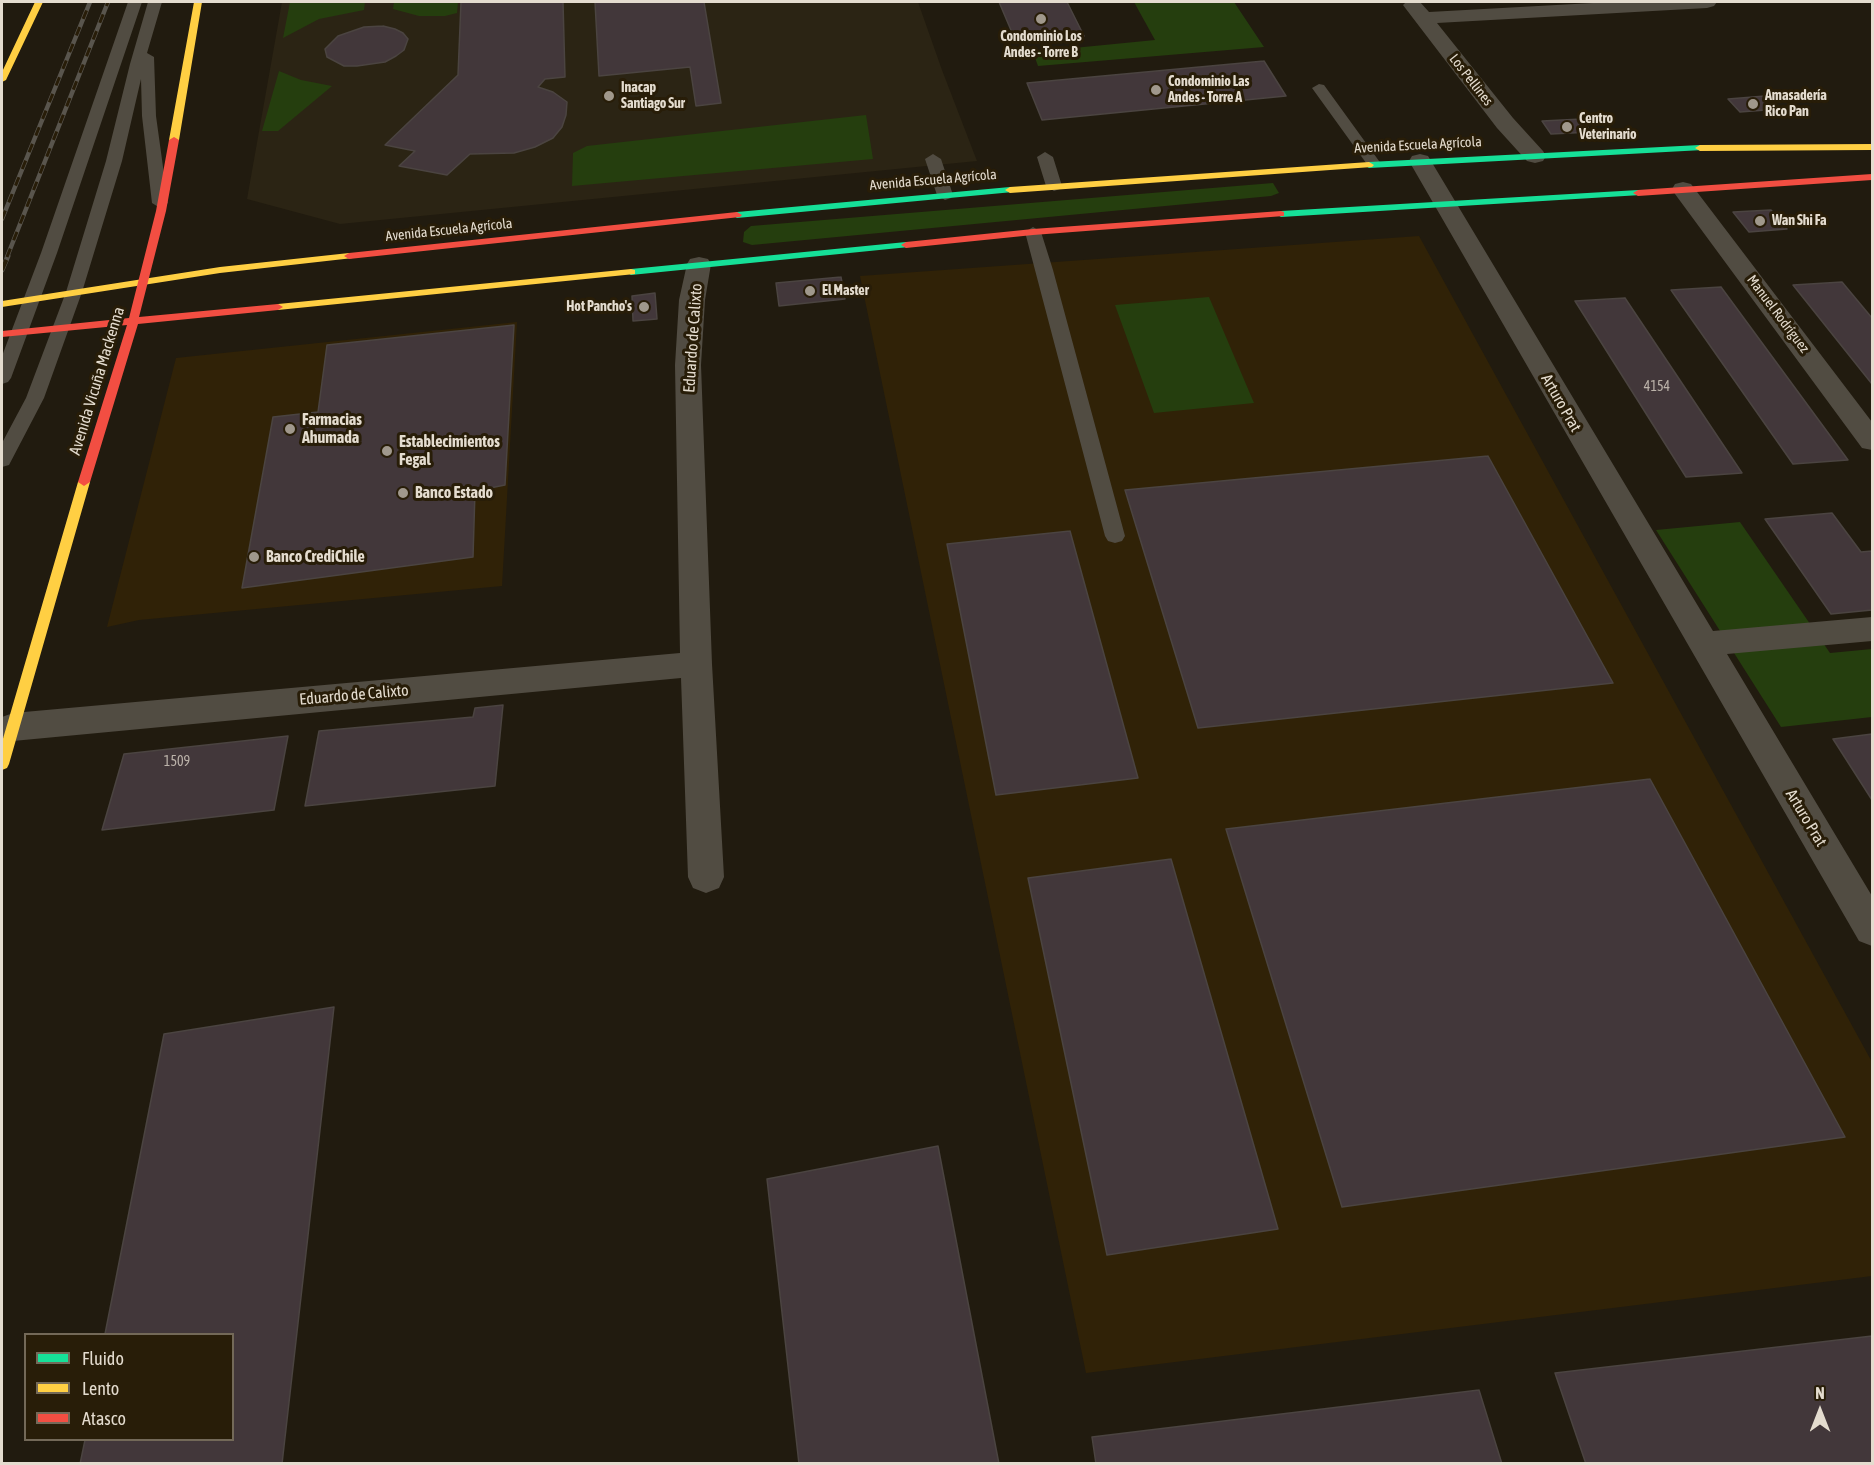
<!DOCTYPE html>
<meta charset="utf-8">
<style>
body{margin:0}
#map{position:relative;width:1874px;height:1465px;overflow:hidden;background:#211b0f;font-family:"Asap Condensed",sans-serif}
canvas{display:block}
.frame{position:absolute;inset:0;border:3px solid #e4dccf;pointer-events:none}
.legend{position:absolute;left:24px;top:1333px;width:210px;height:108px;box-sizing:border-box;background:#281d08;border:2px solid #736958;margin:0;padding:8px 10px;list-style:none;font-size:18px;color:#e4dccf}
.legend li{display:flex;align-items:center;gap:12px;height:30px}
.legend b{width:30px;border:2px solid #736958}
.north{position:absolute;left:1790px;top:1381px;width:60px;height:60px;-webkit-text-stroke:4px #281d08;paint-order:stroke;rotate:0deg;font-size:16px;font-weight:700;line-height:24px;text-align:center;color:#e4dccf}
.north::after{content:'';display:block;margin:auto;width:21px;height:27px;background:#e4dccf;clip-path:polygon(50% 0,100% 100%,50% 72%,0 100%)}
</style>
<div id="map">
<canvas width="1874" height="1465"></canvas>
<div class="frame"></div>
<ul class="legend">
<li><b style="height:8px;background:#16e098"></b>Fluido</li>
<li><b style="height:8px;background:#ffcf43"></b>Lento</li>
<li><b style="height:8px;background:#f24e42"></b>Atasco</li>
</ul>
<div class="north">N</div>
</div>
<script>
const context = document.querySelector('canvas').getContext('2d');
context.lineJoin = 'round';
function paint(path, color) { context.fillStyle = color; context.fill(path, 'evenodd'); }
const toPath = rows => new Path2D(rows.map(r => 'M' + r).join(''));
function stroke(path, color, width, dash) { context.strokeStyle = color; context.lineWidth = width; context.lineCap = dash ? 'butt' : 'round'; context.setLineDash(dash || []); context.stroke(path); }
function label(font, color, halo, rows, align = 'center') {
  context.font = font + ' "Asap Condensed",sans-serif'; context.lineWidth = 6; context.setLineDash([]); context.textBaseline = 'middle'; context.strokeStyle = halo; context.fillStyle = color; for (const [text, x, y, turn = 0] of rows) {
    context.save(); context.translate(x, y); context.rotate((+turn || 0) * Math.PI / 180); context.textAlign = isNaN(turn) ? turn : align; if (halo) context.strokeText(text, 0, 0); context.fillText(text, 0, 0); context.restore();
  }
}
const built = toPath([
 [1419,236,1872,1062,1872,1276,1086,1373,860,276],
 [517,322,502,586,139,620,107,627,176,358]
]);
const education = toPath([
 [282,2,918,2,942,70,977,161,340,224,247,199]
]);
const green = toPath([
 [290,2,365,2,364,10,319,19,283,38],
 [394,2,458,2,457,13,445,16,419,16,393,9],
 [1134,2,1234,2,1264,47,1038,66,1033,52,1155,40],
 [279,71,301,80,332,86,278,131,262,131],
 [866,115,873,159,572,186,573,153,587,146],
 [1273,183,1279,193,1271,196,752,245,743,242,744,232,751,226],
 [1209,297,1254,403,1154,413,1115,305],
 [1740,522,1830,653,1872,649,1872,717,1781,727,1656,530]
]);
const building = toPath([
 [461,2,563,2,565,77,545,79,538,87,553,92,567,102,566,115,562,127,553,138,535,147,514,153,470,154,447,175,399,166,415,151,385,145,458,75,461,2],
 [595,2,704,2,721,103,696,106,690,67,599,76,595,2],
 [999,2,1067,2,1084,36,1016,42,999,2],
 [383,26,395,29,403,33,408,39,404,50,396,56,385,62,357,66,344,66,327,57,325,49,338,36,364,27,383,26],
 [1264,61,1286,96,1042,120,1027,83,1264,61],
 [1765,96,1779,109,1740,112,1728,99,1765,96],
 [1582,119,1591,132,1551,134,1542,121,1582,119],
 [1771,210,1787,229,1749,232,1733,212,1771,210],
 [841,277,845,299,779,306,776,283,841,277],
 [1842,282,1872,318,1872,384,1793,285,1842,282],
 [1721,287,1848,460,1793,464,1671,290,1721,287],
 [655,293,657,319,633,321,632,296,655,293],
 [1625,298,1742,473,1686,477,1575,301,1625,298],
 [514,325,505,485,475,491,473,557,242,588,273,417,318,412,327,345,514,325],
 [1488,456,1613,683,1198,728,1125,490,1488,456],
 [1832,513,1861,552,1872,551,1872,610,1831,614,1765,519,1832,513],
 [1070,531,1138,778,996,795,947,544,1070,531],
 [503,705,495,786,305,806,319,731,473,717,475,708,503,705],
 [1872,734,1872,800,1833,739,1872,734],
 [288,736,274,810,102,830,124,754,288,736],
 [1650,779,1845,1137,1342,1207,1226,829,1650,779],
 [1171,859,1278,1229,1107,1255,1028,878,1171,859],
 [334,1007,282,1464,80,1464,85,1440,232,1440,232,1334,105,1334,164,1034,334,1007],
 [938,1146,999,1464,799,1464,767,1179,938,1146],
 [1872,1336,1872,1464,1586,1464,1555,1373,1872,1336],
 [1479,1390,1502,1464,1096,1464,1092,1437,1479,1390]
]);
const lane = toPath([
 [128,2,142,2,57,253,11,378,8,382,2,384,2,356,41,253,128,2],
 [148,2,162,2,147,53,154,57,156,116,168,203,160,208,152,203,142,116,141,79,122,161,82,292,44,398,9,465,2,467,2,443,26,398,66,292,106,161,130,64,148,2],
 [1319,84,1324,85,1379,161,1382,164,1379,167,1369,167,1312,88,1319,84],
 [1045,152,1053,157,1062,186,1060,189,1054,191,1046,186,1037,157,1045,152],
 [933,154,941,159,953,195,951,198,945,200,937,195,925,159,933,154],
 [1033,227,1041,232,1053,270,1125,536,1122,541,1115,543,1108,541,1105,536,1025,232,1033,227]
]);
const street = toPath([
 [1406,2,1420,2,1429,12,1611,2,1717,2,1714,6,1707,8,1437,23,1513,118,1543,151,1546,156,1543,161,1535,163,1527,161,1497,128,1406,9,1403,5,1406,2],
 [1420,154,1428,156,1713,631,1872,617,1872,641,1727,654,1872,896,1872,946,1859,941,1409,161,1412,156,1420,154],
 [1683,182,1691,184,1872,422,1872,450,1862,448,1675,194,1672,189,1675,184,1683,182],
 [699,257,708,259,711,264,705,300,701,365,712,664,724,877,719,888,706,893,693,888,688,877,681,678,13,741,2,737,2,717,13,713,680,653,675,365,679,300,687,264,690,259,699,257]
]);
const fast = toPath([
 [1700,145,1705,148,1703,150,1369,168,1364,165,1369,162,1700,145],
 [1010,187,1015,190,1013,192,737,218,732,215,737,212,1010,187],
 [1638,190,1643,193,1641,195,1281,217,1276,214,1281,211,1638,190],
 [906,242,909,243,909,247,631,275,626,272,631,269,906,242]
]);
const slow = toPath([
 [35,2,43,2,6,80,2,82,2,72,35,2],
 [194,2,202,2,179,140,174,143,169,140,194,2],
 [1872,144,1872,150,1700,151,1695,148,1700,145,1872,144],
 [1369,162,1374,165,1372,167,1010,193,1005,190,1010,187,1369,162],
 [349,253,354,256,353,258,220,273,2,307,2,301,220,267,349,253],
 [631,269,635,270,635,274,278,310,273,307,278,304,631,269],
 [84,478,90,482,9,764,7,768,2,770,2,742,78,482,84,478]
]);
const jam = toPath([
 [174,137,179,140,166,211,139,317,278,304,283,307,278,310,138,324,90,482,84,486,78,482,127,325,2,337,2,331,129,318,156,211,169,140,174,137],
 [1872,174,1872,180,1638,196,1633,193,1638,190,1872,174],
 [1281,211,1284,212,1284,216,1033,235,906,248,901,245,906,242,1033,229,1281,211],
 [737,212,742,215,740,217,349,259,344,256,349,253,737,212]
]);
const railFar1 = toPath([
 [2,219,90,2],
 [7,257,108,2]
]);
const rail = toPath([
 [2,270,8,256]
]);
const markers = [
 [1041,19,6,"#a0988c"],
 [1156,90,6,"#a0988c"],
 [609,96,6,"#a0988c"],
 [1753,104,6,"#a0988c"],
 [1567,127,6,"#a0988c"],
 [1760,221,6,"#a0988c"],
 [810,291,6,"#a0988c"],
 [644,307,6,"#a0988c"],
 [290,429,6,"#a0988c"],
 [387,451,6,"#a0988c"],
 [403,493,6,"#a0988c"],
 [254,557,6,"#a0988c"]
];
const farPoinames = [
 ["Condominio Los",1041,37,"center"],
 ["Andes - Torre B",1041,53,"center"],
 ["Condominio Las",1168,82],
 ["Andes - Torre A",1168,98],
 ["Inacap",621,88],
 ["Santiago Sur",621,104],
 ["Amasadería",1765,96],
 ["Rico Pan",1765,112],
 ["Centro",1579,119],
 ["Veterinario",1579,135],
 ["Wan Shi Fa",1772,221],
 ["El Master",822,291],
 ["Hot Pancho's",632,307,"right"]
];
const farStreetnames = [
 ["Los Pellines",1471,80,52],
 ["Avenida Escuela Agrícola",1418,145,-3],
 ["Avenida Escuela Agrícola",933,180,-5],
 ["Avenida Escuela Agrícola",449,230,-6],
 ["Manuel Rodríguez",1778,314,53]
];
const numberNames = [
 ["4154",1657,387],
 ["1509",177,762]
];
const streetNames = [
 ["Eduardo de Calixto",693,338,-86],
 ["Avenida Vicuña Mackenna",97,381,-73],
 ["Arturo Prat",1561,403,60],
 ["Eduardo de Calixto",354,695,-5],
 ["Arturo Prat",1806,818,59]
];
const poiNames = [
 ["Farmacias",302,420],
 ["Ahumada",302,438],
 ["Establecimientos",399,442],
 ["Fegal",399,460],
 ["Banco Estado",415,493],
 ["Banco CrediChile",266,557]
];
paint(built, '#302207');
paint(education, '#2b2414');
paint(green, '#253e0e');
paint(building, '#42373a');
stroke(building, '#4b4441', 1.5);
paint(lane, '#514c42');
paint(street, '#514c42');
paint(fast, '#16e098');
paint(slow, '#ffcf43');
paint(jam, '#f24e42');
stroke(railFar1, '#59554d', 4.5);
stroke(rail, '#59554d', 5);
stroke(railFar1, '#281d08', 3, [9]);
stroke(rail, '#281d08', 4, [11]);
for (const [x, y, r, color] of markers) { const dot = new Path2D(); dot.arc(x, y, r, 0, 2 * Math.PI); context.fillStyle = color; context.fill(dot); stroke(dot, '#281d08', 2); }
label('bold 14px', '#e4dccf', '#281d08', farPoinames, 'left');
label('14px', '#e4dccf', '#281d08', farStreetnames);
label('14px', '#bcb3aa', null, numberNames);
label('16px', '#e4dccf', '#281d08', streetNames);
label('bold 16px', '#e4dccf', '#281d08', poiNames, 'left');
</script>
